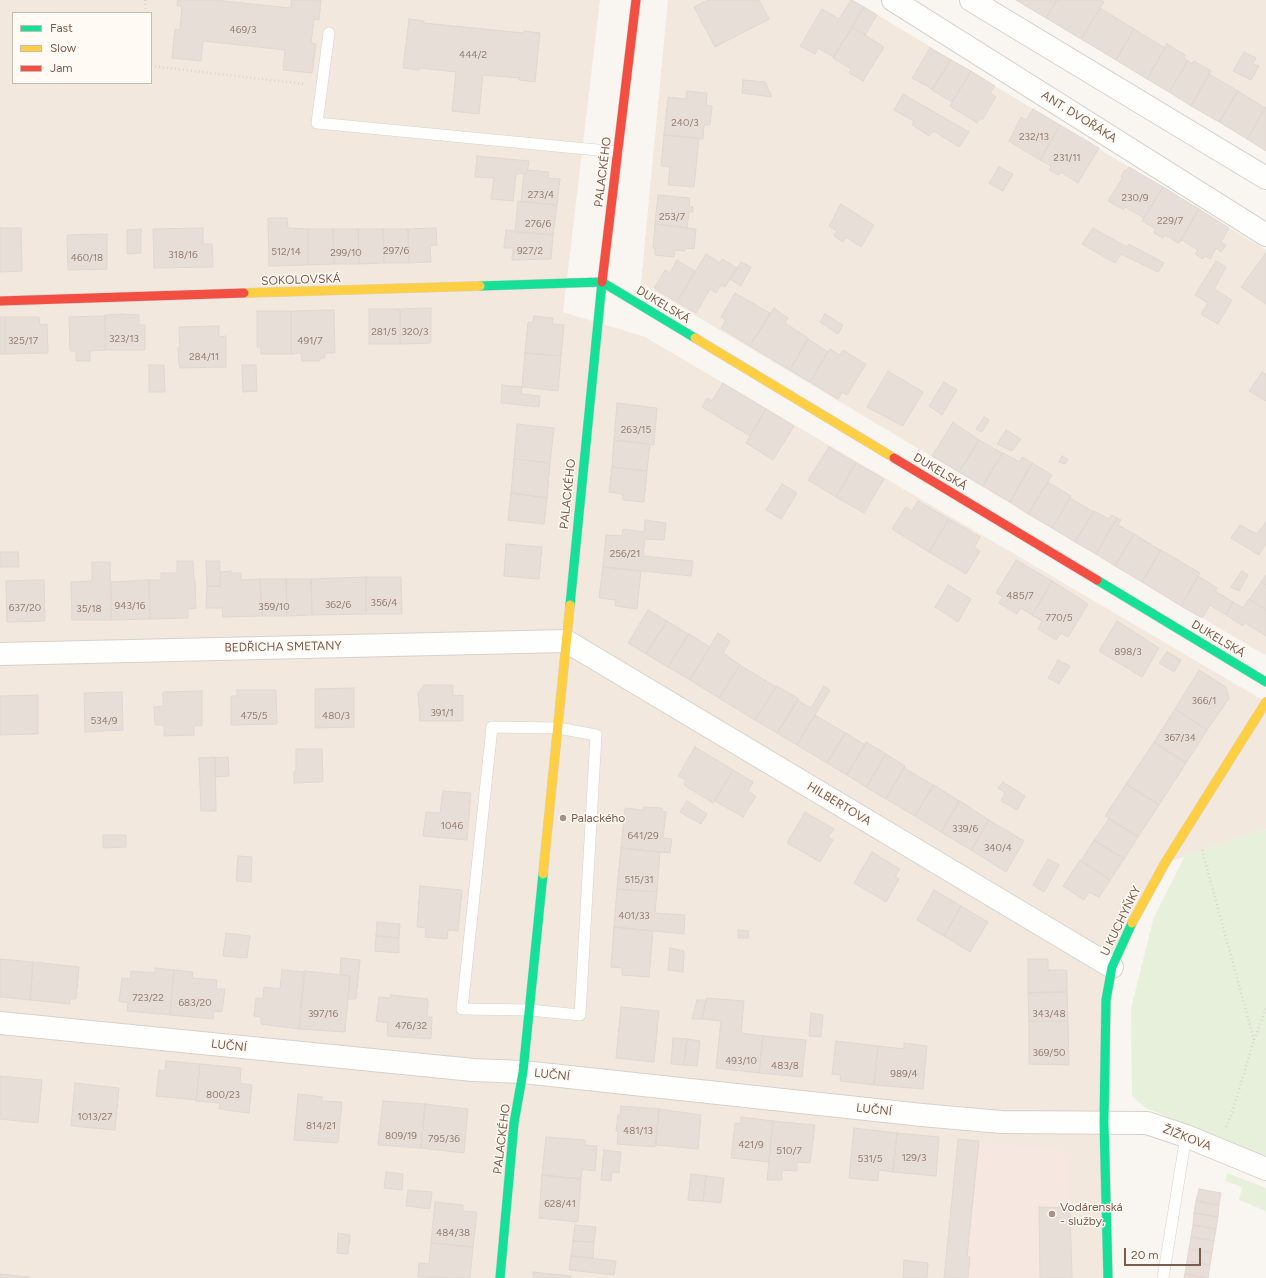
<!DOCTYPE html>
<meta charset="utf-8">
<style>
body{margin:0}
#map{position:relative;width:1266px;height:1278px;overflow:hidden;background:#f9f5f0;font-family:Figtree,sans-serif}
canvas{display:block}
.legend{position:absolute;left:12px;top:12px;width:140px;height:72px;box-sizing:border-box;background:#fffaf3;border:1px solid #cabbb1;margin:0;padding:5px 7px;list-style:none;font-size:12px;color:#7a5c4d}
.legend li{display:flex;align-items:center;gap:8px;height:20px}
.legend b{width:20px;border:1px solid #cabbb1}
.scale{position:absolute;left:1124px;top:1248px;width:77px;height:18px;box-sizing:border-box;border:2px solid #7a5c4d;border-top:0;padding-left:5px;font-size:12px;line-height:14px;white-space:nowrap;color:#7a5c4d;-webkit-text-stroke:3px #fffaf3;paint-order:stroke}
</style>
<div id="map">
<canvas width="1266" height="1278"></canvas>
<ul class="legend">
<li><b style="height:5px;background:#16e098"></b>Fast</li>
<li><b style="height:5px;background:#ffcf43"></b>Slow</li>
<li><b style="height:5px;background:#f24e42"></b>Jam</li>
</ul>
<div class="scale">20 m</div>
</div>
<script>
const context = document.querySelector('canvas').getContext('2d');
context.lineJoin = 'round';
function paint(path, color) { context.fillStyle = color; context.fill(path, 'evenodd'); }
const toPath = rows => new Path2D(rows.map(r => 'M' + r).join(''));
function stroke(path, color, width, dash) { context.strokeStyle = color; context.lineWidth = width; context.lineCap = dash ? 'butt' : 'round'; context.setLineDash(dash || []); context.stroke(path); }
function label(font, color, halo, rows, align = 'center') {
  context.font = font + ' Figtree,sans-serif'; context.lineWidth = 3; context.setLineDash([]); context.textBaseline = 'middle'; context.strokeStyle = halo; context.fillStyle = color; for (const [text, x, y, turn = 0] of rows) {
    context.save(); context.translate(x, y); context.rotate((+turn || 0) * Math.PI / 180); context.textAlign = isNaN(turn) ? turn : align; if (halo) context.strokeText(text, 0, 0); context.fillText(text, 0, 0); context.restore();
  }
}
const residential = toPath([
 [0,0,600,0,563,312,645,337,1266,702,1266,829,1165,863,1112,967,1104,1278,0,1278],
 [13,13,151,13,151,83,13,83],
 [668,0,853,0,1266,250,1266,653,1265,655,1202,618,641,283],
 [1016,0,1266,0,1266,150]
]);
const commercial = toPath([
 [959,1139,978,1142,1056,1149,1068,1158,1071,1278,945,1278]
]);
const green = toPath([
 [1266,829,1266,1156,1146,1108,1132,1096,1131,1009,1154,917,1185,856],
 [1227,1173,1266,1188,1266,1211,1239,1200,1242,1187,1225,1181]
]);
const building = toPath([
 [178,0,214,0,291,8,291,0,321,0,319,20,314,19,311,43,316,44,312,73,283,70,285,50,203,41,201,61,172,58,175,29,180,30,182,6,177,6,178,0],
 [708,0,759,0,769,19,715,47,694,7,708,0],
 [851,0,864,7,834,57,818,48,815,54,800,46,822,9,839,19,851,0],
 [1016,0,1057,0,1046,18,1016,0],
 [1057,0,1101,0,1104,2,1081,39,1046,18,1057,0],
 [864,7,877,15,865,35,852,27,864,7],
 [1100,8,1134,29,1116,60,1081,39,1100,8],
 [409,19,424,21,424,23,524,33,524,31,540,33,535,82,519,80,520,78,483,75,479,114,452,111,456,72,419,68,419,70,403,68,409,19],
 [852,27,884,47,863,81,849,73,851,69,833,58,852,27],
 [1134,29,1165,48,1147,79,1116,60,1134,29],
 [1167,44,1185,55,1184,58,1188,61,1169,92,1147,79,1167,44],
 [930,48,951,60,932,89,912,78,930,48],
 [1244,52,1256,58,1253,64,1259,66,1251,80,1233,71,1244,52],
 [951,60,971,71,952,102,932,90,951,60],
 [1188,61,1192,64,1194,61,1211,71,1191,106,1169,92,1188,61],
 [971,71,995,86,990,93,996,97,982,120,980,118,977,123,950,106,971,71],
 [1209,74,1238,91,1219,122,1191,106,1209,74],
 [743,80,765,82,772,97,742,93,743,80],
 [687,91,707,93,706,105,712,106,710,125,704,125,703,139,664,135,668,97,686,99,687,91],
 [1238,91,1265,108,1247,139,1219,122,1238,91],
 [903,94,969,132,959,147,934,131,929,136,912,125,914,121,894,110,903,94],
 [1266,107,1266,151,1247,139,1266,107],
 [1033,109,1060,125,1040,160,1009,141,1021,117,1026,120,1033,109],
 [1060,125,1099,148,1078,183,1061,172,1059,175,1049,170,1051,166,1040,160,1060,125],
 [664,135,699,138,694,187,668,185,670,167,661,166,664,135],
 [477,156,529,161,527,174,516,174,513,201,491,199,494,178,475,177,477,156],
 [999,167,1013,174,1003,191,989,183,999,167],
 [1129,167,1163,187,1144,218,1125,207,1124,210,1108,201,1122,179,1121,176,1124,171,1127,170,1129,167],
 [527,170,549,172,548,178,560,179,557,205,521,202,524,174,527,174,527,170],
 [1163,187,1199,209,1179,243,1165,235,1163,238,1154,233,1156,229,1142,221,1163,187],
 [658,195,690,198,689,206,693,207,693,212,689,212,687,228,655,224,658,195],
 [518,201,557,205,553,235,515,232,518,201],
 [841,204,874,225,861,247,846,237,843,242,834,236,837,231,829,226,841,204],
 [1199,209,1229,228,1221,242,1226,245,1221,252,1216,248,1210,259,1205,256,1203,259,1195,254,1198,250,1182,240,1179,243,1199,209],
 [268,218,287,218,288,228,308,229,308,265,269,266,268,218],
 [655,224,696,229,694,249,685,248,685,251,675,250,674,257,655,255,655,248,653,248,655,224],
 [0,228,21,228,22,271,0,272,0,228],
 [203,228,203,244,212,244,213,267,154,268,153,229,203,228],
 [436,228,437,245,430,246,431,262,409,263,408,229,436,228],
 [1093,228,1127,247,1129,244,1164,263,1158,272,1121,254,1115,263,1082,244,1093,228],
 [141,229,141,253,127,254,127,230,141,229],
 [308,229,333,229,334,264,308,265,308,229],
 [333,229,358,229,359,264,334,264,333,229],
 [358,229,383,229,384,263,359,264,358,229],
 [383,229,408,229,409,263,384,263,383,229],
 [506,230,553,235,551,259,512,260,513,248,504,248,506,230],
 [107,234,107,269,68,270,67,235,107,234],
 [1266,253,1266,304,1241,287,1266,253],
 [706,254,720,263,722,259,737,268,725,287,721,285,716,293,710,289,696,313,677,302,706,254],
 [677,260,695,271,677,302,654,288,665,270,670,273,677,260],
 [1216,261,1226,267,1214,289,1232,300,1218,324,1201,314,1208,303,1195,295,1216,261],
 [741,262,751,267,741,286,730,279,741,262],
 [735,293,770,313,750,346,721,328,726,320,721,317,735,293],
 [431,308,431,343,400,344,400,309,431,308],
 [774,308,788,318,785,323,808,338,790,370,750,346,774,308],
 [369,309,400,309,400,344,369,344,369,309],
 [334,310,335,353,325,353,325,358,320,358,320,361,302,361,301,353,291,354,291,311,334,310],
 [257,311,291,311,291,354,261,354,261,347,257,347,257,311],
 [122,314,139,315,139,325,145,325,145,350,106,350,105,315,122,314],
 [825,314,843,325,838,334,820,322,825,314],
 [105,316,105,350,90,351,90,361,76,361,76,351,70,351,69,317,105,316],
 [534,316,553,318,552,324,564,325,561,356,525,353,528,322,533,322,534,316],
 [0,317,5,317,5,354,0,354,0,317],
 [5,317,39,317,40,325,47,324,48,353,5,354,5,317],
 [219,326,219,337,226,336,226,367,180,368,179,365,178,348,180,347,179,327,219,326],
 [808,339,828,352,810,382,790,370,808,339],
 [830,349,840,355,843,350,866,364,847,395,842,392,838,399,810,382,830,349],
 [525,353,561,356,558,391,522,387,525,353],
 [149,365,164,365,165,392,149,392,149,365],
 [242,365,256,365,257,391,243,392,242,365],
 [888,371,923,392,903,426,867,407,888,371],
 [1262,372,1266,374,1266,401,1249,391,1262,372],
 [944,382,957,390,942,415,929,406,944,382],
 [723,383,766,409,750,436,702,407,707,398,712,401,723,383],
 [502,385,522,387,521,394,540,396,539,407,501,403,502,385],
 [617,403,657,408,654,445,614,440,617,403],
 [766,409,794,426,773,460,746,443,766,409],
 [984,417,989,420,982,432,976,429,984,417],
 [953,422,979,440,959,472,932,456,953,422],
 [517,424,554,428,550,463,514,459,517,424],
 [1006,430,1021,439,1012,451,997,444,1006,430],
 [614,440,650,444,647,471,612,467,614,440],
 [979,440,1002,453,983,486,959,472,979,440],
 [829,447,856,463,836,497,808,480,829,447],
 [1003,453,1020,462,1022,457,1032,463,1010,502,983,486,1003,453],
 [1062,456,1068,459,1065,464,1059,462,1062,456],
 [514,459,550,463,547,498,511,493,514,459],
 [856,463,884,479,864,513,836,497,856,463],
 [1032,463,1052,475,1028,514,1010,502,1032,463],
 [612,467,647,471,644,502,623,500,623,494,609,492,612,467],
 [1048,482,1071,496,1052,528,1028,514,1048,482],
 [782,484,797,493,781,519,766,510,782,484],
 [511,493,547,498,544,524,508,520,511,493],
 [1070,498,1092,511,1094,511,1075,542,1052,528,1070,498],
 [918,501,949,519,929,552,892,529,906,507,912,511,918,501],
 [1094,511,1109,519,1112,515,1117,518,1096,554,1075,542,1094,511],
 [1117,518,1121,520,1118,525,1134,534,1115,566,1096,554,1117,518],
 [949,519,980,537,974,548,980,551,966,574,929,552,949,519],
 [645,520,666,523,664,540,645,539,643,556,693,561,691,576,603,567,606,535,622,536,623,529,644,532,645,520],
 [1266,522,1266,544,1259,555,1231,538,1240,525,1257,534,1266,522],
 [1134,534,1160,550,1161,550,1142,582,1115,566,1134,534],
 [506,544,542,547,539,579,504,576,506,544],
 [1161,550,1200,573,1181,606,1142,582,1161,550],
 [0,552,18,552,19,567,0,567,0,552],
 [1016,560,1052,581,1032,615,1021,608,1017,614,999,603,1003,597,996,593,1016,560],
 [177,561,193,561,194,579,195,579,196,608,188,609,188,618,150,619,149,580,161,580,161,573,177,573,177,561],
 [206,561,220,561,220,586,207,586,206,561],
 [92,562,110,562,111,620,72,620,71,582,92,581,92,562],
 [603,567,641,571,637,609,615,606,616,600,599,598,603,567],
 [231,571,231,573,241,573,241,580,260,579,262,616,223,617,222,608,206,608,207,586,220,586,220,572,231,571],
 [1242,571,1248,575,1239,591,1231,587,1242,571],
 [1266,575,1266,585,1261,582,1266,575],
 [1198,576,1217,588,1215,591,1233,602,1226,615,1210,605,1202,618,1181,606,1198,576],
 [366,577,401,577,402,614,366,614,366,577],
 [366,577,366,614,312,615,311,579,366,577],
 [260,579,286,579,287,616,262,616,260,579],
 [286,579,311,579,312,615,287,616,286,579],
 [44,580,45,621,7,622,6,581,44,580],
 [149,580,150,619,111,620,111,582,149,580],
 [1052,581,1088,604,1068,637,1061,633,1056,640,1038,629,1042,621,1032,615,1052,581],
 [1261,582,1266,585,1266,610,1250,599,1261,582],
 [948,585,971,599,958,622,935,607,948,585],
 [1249,599,1266,610,1266,636,1245,623,1243,626,1226,615,1233,602,1243,608,1249,599],
 [648,610,667,621,646,654,628,643,648,610],
 [667,621,688,634,668,667,646,654,667,621],
 [1117,621,1159,648,1142,677,1099,651,1117,621],
 [718,633,730,641,723,653,740,665,719,698,690,680,718,633],
 [689,634,710,647,690,680,668,667,689,634],
 [1167,652,1181,660,1174,672,1159,663,1167,652],
 [1058,660,1070,666,1059,684,1048,678,1058,660],
 [740,665,776,687,755,720,719,698,740,665],
 [1199,670,1226,687,1229,698,1207,730,1175,709,1199,670],
 [424,685,453,685,453,696,463,695,463,721,420,721,418,693,424,685],
 [777,686,799,699,777,733,755,720,777,686],
 [824,686,830,690,797,745,777,733,797,700,811,708,824,686],
 [354,688,354,727,315,728,315,689,354,688],
 [237,690,276,690,277,724,231,725,231,696,237,696,237,690],
 [202,691,202,726,194,726,194,735,164,736,164,725,155,725,154,707,163,706,163,692,202,691],
 [122,692,123,730,85,732,84,693,122,692],
 [38,695,38,734,0,735,0,696,38,695],
 [1175,709,1207,730,1186,763,1154,742,1175,709],
 [815,715,845,733,827,763,797,745,815,715],
 [846,733,865,745,847,775,827,763,846,733],
 [866,742,886,754,866,787,847,775,866,742],
 [1154,742,1186,763,1159,805,1126,784,1154,742],
 [695,747,733,770,713,803,684,785,686,780,678,776,695,747],
 [296,749,322,749,323,782,294,783,294,772,296,771,296,749],
 [886,754,905,766,886,799,866,787,886,754],
 [228,757,229,776,215,777,215,758,228,757],
 [199,758,215,757,216,811,201,811,199,758],
 [904,768,933,785,915,816,886,799,904,768],
 [733,770,753,782,748,791,756,796,743,817,715,801,733,770],
 [1003,782,1025,796,1017,810,1001,801,1005,793,998,788,1003,782],
 [1126,784,1159,805,1138,837,1105,816,1126,784],
 [934,785,959,801,941,832,915,816,934,785],
 [443,791,471,793,467,840,423,836,426,812,440,813,443,791],
 [687,801,707,814,701,824,680,812,687,801],
 [960,801,989,820,971,850,941,832,960,801],
 [644,807,662,808,662,811,666,812,663,838,672,839,670,853,621,848,625,808,643,810,644,807],
 [805,812,834,829,828,837,833,840,820,862,787,843,805,812],
 [1109,819,1138,837,1124,859,1094,840,1109,819],
 [989,820,1024,841,1006,872,971,850,989,820],
 [103,835,126,835,126,847,103,848,103,835],
 [1094,840,1124,859,1110,880,1081,861,1094,840],
 [621,848,660,852,657,892,617,889,621,848],
 [872,852,900,869,895,877,899,879,886,902,854,883,872,852],
 [238,856,252,857,251,882,236,881,238,856],
 [1048,859,1059,865,1044,892,1033,885,1048,859],
 [1080,860,1110,880,1099,897,1089,892,1084,900,1063,886,1080,860],
 [420,886,462,890,458,931,448,930,447,939,425,937,426,928,417,927,420,886],
 [617,889,657,892,655,913,685,915,684,934,614,927,617,889],
 [934,890,961,906,944,936,917,920,934,890],
 [961,906,988,922,970,952,944,936,961,906],
 [377,922,400,924,399,938,376,936,377,922],
 [614,927,653,931,649,977,622,975,622,968,611,967,614,927],
 [738,930,749,931,748,938,738,938,738,930],
 [226,933,250,936,247,958,223,956,226,933],
 [376,936,399,938,399,953,375,951,376,936],
 [670,948,684,951,683,972,668,970,670,948],
 [341,958,360,960,356,999,348,999,350,976,340,974,341,958],
 [0,959,33,962,30,1000,0,997,0,959],
 [1028,959,1048,959,1048,970,1067,970,1067,992,1028,993,1028,959],
 [33,962,79,967,76,999,70,999,70,1004,30,1000,33,962],
 [155,968,174,970,170,1015,127,1011,128,1003,119,1001,122,978,130,979,131,971,155,973,155,968],
 [174,970,193,972,192,978,217,980,216,989,225,989,222,1012,214,1011,213,1019,170,1015,174,970],
 [282,970,304,972,299,1029,261,1024,261,1017,254,1016,256,998,263,999,264,987,280,989,282,970],
 [305,971,350,976,345,1032,299,1029,305,971],
 [1047,992,1067,992,1068,1021,1029,1021,1028,993,1047,992],
 [391,995,428,999,427,1017,432,1017,431,1039,387,1036,388,1023,376,1021,379,997,390,998,391,995],
 [707,998,744,1001,741,1033,763,1036,759,1073,716,1068,721,1021,702,1019,707,998],
 [697,1000,706,1000,702,1019,692,1019,697,1000],
 [621,1007,659,1011,654,1062,616,1058,621,1007],
 [811,1013,823,1015,821,1037,809,1036,811,1013],
 [1029,1021,1068,1021,1069,1065,1029,1064,1029,1021],
 [763,1036,806,1040,802,1077,759,1073,763,1036],
 [673,1038,687,1039,684,1065,671,1064,673,1038],
 [687,1039,700,1041,697,1066,684,1065,687,1039],
 [836,1041,878,1046,874,1085,840,1081,841,1075,832,1074,836,1041],
 [904,1043,927,1046,923,1089,874,1085,878,1046,904,1049,904,1043],
 [166,1061,200,1064,196,1100,156,1096,159,1070,165,1071,166,1061],
 [200,1064,241,1068,240,1083,252,1085,249,1113,225,1110,225,1109,219,1109,220,1103,196,1101,200,1064],
 [0,1076,42,1080,38,1123,0,1119,0,1076],
 [75,1083,119,1088,115,1130,71,1126,75,1083],
 [298,1094,323,1097,321,1101,342,1102,338,1143,294,1140,298,1094],
 [383,1101,425,1104,421,1148,378,1145,383,1101],
 [425,1104,468,1109,464,1153,421,1148,425,1104],
 [621,1106,659,1109,655,1147,617,1144,618,1132,616,1131,618,1115,620,1115,621,1106],
 [659,1109,701,1115,698,1149,656,1145,659,1109],
 [741,1117,773,1121,769,1162,731,1158,735,1123,741,1124,741,1117],
 [773,1121,815,1125,810,1163,797,1162,797,1171,782,1170,782,1180,767,1180,773,1121],
 [854,1128,897,1133,893,1172,879,1170,878,1181,849,1178,854,1128],
 [897,1133,939,1137,936,1176,893,1172,897,1133],
 [546,1137,585,1140,585,1145,597,1146,595,1171,582,1169,581,1179,542,1175,546,1137],
 [958,1139,979,1141,967,1257,970,1257,968,1278,944,1278,958,1139],
 [604,1150,621,1152,619,1173,612,1172,611,1181,601,1180,604,1150],
 [386,1172,403,1174,402,1190,384,1188,386,1172],
 [691,1174,706,1176,703,1201,688,1200,691,1174],
 [542,1175,581,1179,578,1222,539,1218,542,1175],
 [706,1176,724,1178,721,1203,703,1201,706,1176],
 [1199,1189,1221,1193,1219,1205,1196,1201,1199,1189],
 [408,1190,432,1192,430,1209,406,1206,408,1190],
 [1196,1201,1219,1205,1218,1217,1194,1213,1196,1201],
 [435,1202,463,1205,463,1211,477,1212,473,1247,431,1243,435,1202],
 [1039,1207,1070,1208,1072,1278,1040,1278,1039,1207],
 [1194,1213,1218,1217,1216,1229,1193,1225,1194,1213],
 [575,1225,596,1227,594,1242,573,1241,575,1225],
 [1193,1225,1216,1229,1214,1241,1191,1237,1193,1225],
 [338,1233,350,1235,348,1254,337,1253,338,1233],
 [1191,1237,1214,1241,1212,1253,1189,1249,1191,1237],
 [573,1241,594,1242,593,1258,571,1256,573,1241],
 [431,1243,473,1247,470,1278,418,1277,419,1263,429,1264,431,1243],
 [1189,1249,1212,1253,1210,1265,1187,1261,1189,1249],
 [571,1256,616,1261,614,1275,569,1270,571,1256],
 [904,1260,928,1263,927,1278,903,1278,904,1260],
 [1187,1261,1210,1265,1208,1278,1185,1274,1187,1261],
 [533,1272,571,1276,570,1278,533,1278,533,1272],
 [0,1274,29,1277,29,1278,0,1278,0,1274],
 [1185,1274,1208,1278,1184,1278,1185,1274]
]);
const path = toPath([
 [145,0,146,13],
 [151,66,304,84],
 [1202,850,1254,1040],
 [1226,1127,1232,1113,1254,1040,1266,1008]
]);
const lane = toPath([
 [329,33,317,123,618,152],
 [492,727,558,728,596,735,580,1015,530,1010,462,1009,492,727],
 [1163,1278,1186,1136]
]);
const street = toPath([
 [893,0,1266,235],
 [971,0,1266,178],
 [0,654,566,641,1112,967],
 [0,1023,473,1070,523,1072,922,1115,1001,1122,1147,1123,1186,1136,1266,1169]
]);
const fast = toPath([
 [480,286,602,282,695,338],
 [1097,580,1266,682],
 [570,605,602,282],
 [500,1278,514,1123,523,1072,543,874],
 [1108,1278,1104,1122,1106,1000,1112,967,1132,923]
]);
const slow = toPath([
 [244,293,480,286],
 [695,338,894,458],
 [543,874,570,605],
 [1132,923,1165,863,1266,702]
]);
const jam = toPath([
 [602,282,636,0],
 [0,301,244,293],
 [894,458,1097,580]
]);
const markers = [
 [563,818,4,"#a69286"],
 [1052,1214,4,"#a69286"]
];
const numberNames = [
 ["469/3",243,30],
 ["444/2",473,55],
 ["240/3",685,123],
 ["232/13",1034,137],
 ["231/11",1067,158],
 ["273/4",541,195],
 ["230/9",1135,198],
 ["253/7",672,217],
 ["229/7",1170,221],
 ["276/6",538,224],
 ["297/6",396,251],
 ["927/2",530,251],
 ["512/14",286,252],
 ["299/10",346,253],
 ["318/16",183,255],
 ["460/18",87,258],
 ["281/5",384,332],
 ["320/3",415,332],
 ["323/13",124,339],
 ["325/17",23,341],
 ["491/7",310,341],
 ["284/11",204,357],
 ["263/15",636,430],
 ["256/21",625,554],
 ["485/7",1020,596],
 ["356/4",384,603],
 ["362/6",338,605],
 ["943/16",130,606],
 ["359/10",274,607],
 ["637/20",25,608],
 ["35/18",89,609],
 ["770/5",1059,618],
 ["898/3",1128,652],
 ["366/1",1204,701],
 ["391/1",442,713],
 ["475/5",254,716],
 ["480/3",336,716],
 ["534/9",104,721],
 ["367/34",1180,738],
 ["1046",452,826],
 ["339/6",965,829],
 ["641/29",643,836],
 ["340/4",998,848],
 ["515/31",639,880],
 ["401/33",634,916],
 ["723/22",148,998],
 ["683/20",195,1003],
 ["397/16",323,1014],
 ["343/48",1049,1014],
 ["476/32",411,1026],
 ["369/50",1049,1053],
 ["493/10",741,1061],
 ["483/8",785,1066],
 ["989/4",904,1074],
 ["800/23",223,1095],
 ["1013/27",95,1117],
 ["814/21",321,1126],
 ["481/13",638,1131],
 ["809/19",401,1136],
 ["795/36",444,1139],
 ["421/9",751,1145],
 ["510/7",789,1151],
 ["129/3",914,1158],
 ["531/5",870,1159],
 ["628/41",560,1204],
 ["484/38",453,1233]
];
const streetNames = [
 ["ANT. DVOŘÁKA",1079,117,32],
 ["PALACKÉHO",603,172,-83],
 ["SOKOLOVSKÁ",301,280,-2],
 ["DUKELSKÁ",663,305,31],
 ["DUKELSKÁ",940,472,31],
 ["PALACKÉHO",568,494,-84],
 ["DUKELSKÁ",1218,639,31],
 ["BEDŘICHA SMETANY",283,647,-1],
 ["HILBERTOVA",839,804,31],
 ["U KUCHYŇKY",1121,921,-64],
 ["LUČNÍ",229,1046,6],
 ["LUČNÍ",552,1075,6],
 ["LUČNÍ",874,1110,6],
 ["ŽIŽKOVA",1187,1138,21],
 ["PALACKÉHO",502,1139,-83]
];
const poiNames = [
 ["Palackého",571,818],
 ["Vodárenská",1060,1207],
 ["- služby,",1060,1221]
];
paint(residential, '#f2e8de');
paint(commercial, '#f6e8e1');
paint(green, '#e7f0db');
paint(building, '#e6ded7');
stroke(building, '#e2d8d2', 1);
stroke(lane, '#d7d1cb', 12);
stroke(street, '#d7d1cb', 24);
stroke(fast, '#d9d2cb', 10);
stroke(slow, '#d9d2cb', 10);
stroke(jam, '#d9d2cb', 10);
stroke(path, '#dcd5d0', 2.5, [1, 3]);
stroke(lane, '#fefefd', 11);
stroke(street, '#fefefd', 22);
stroke(fast, '#16e098', 9);
stroke(slow, '#ffcf43', 9);
stroke(jam, '#f24e42', 9);
for (const [x, y, r, color] of markers) { const dot = new Path2D(); dot.arc(x, y, r, 0, 2 * Math.PI); context.fillStyle = color; context.fill(dot); stroke(dot, '#fffaf3', 1.5); }
label('10px', '#977e72', null, numberNames);
label('12px', '#7a5c4d', '#fffaf3', streetNames);
label('12px', '#7a5c4d', '#fffaf3', poiNames, 'left');
</script>
